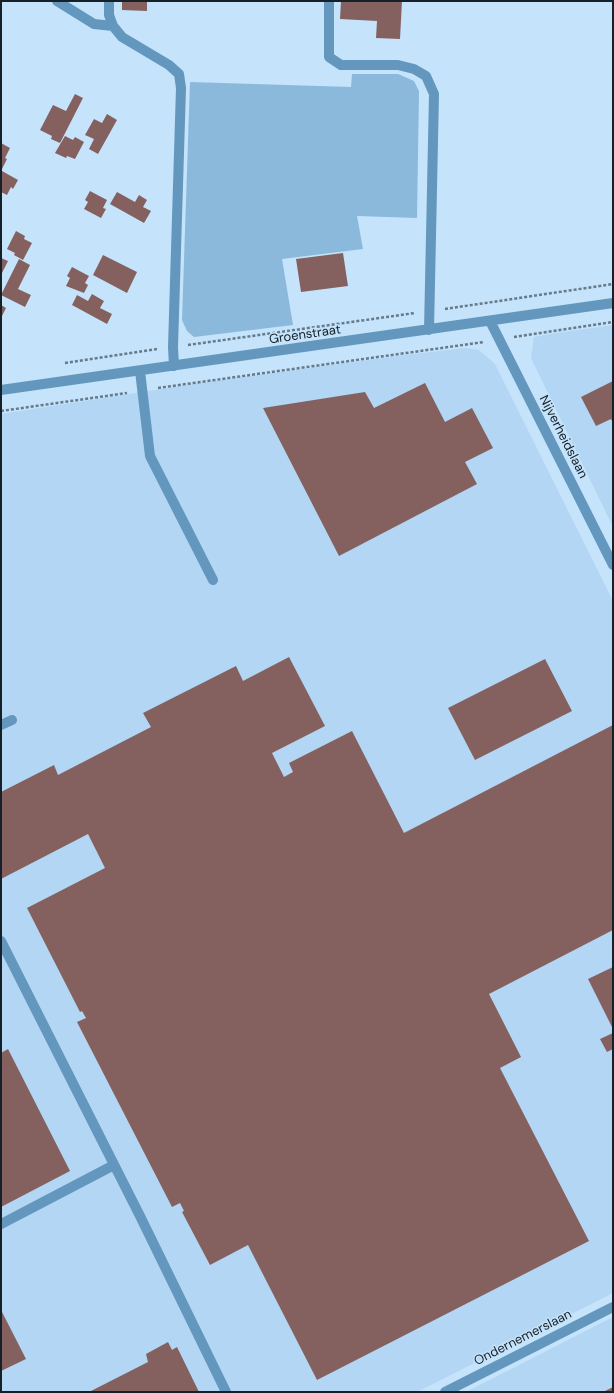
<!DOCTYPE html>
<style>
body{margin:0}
#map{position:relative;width:614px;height:1393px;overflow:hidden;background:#c5e3fb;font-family:"DM Sans",sans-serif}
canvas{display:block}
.frame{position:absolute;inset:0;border:2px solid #152028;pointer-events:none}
</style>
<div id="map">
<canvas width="614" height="1393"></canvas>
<div class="frame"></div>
</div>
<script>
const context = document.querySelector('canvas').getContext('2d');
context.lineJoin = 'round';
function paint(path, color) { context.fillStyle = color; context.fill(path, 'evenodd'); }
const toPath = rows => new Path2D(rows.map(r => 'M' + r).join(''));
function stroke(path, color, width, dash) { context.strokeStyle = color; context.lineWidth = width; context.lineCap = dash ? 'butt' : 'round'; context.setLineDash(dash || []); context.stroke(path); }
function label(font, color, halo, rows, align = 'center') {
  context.font = font + ' "DM Sans",sans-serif'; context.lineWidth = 3; context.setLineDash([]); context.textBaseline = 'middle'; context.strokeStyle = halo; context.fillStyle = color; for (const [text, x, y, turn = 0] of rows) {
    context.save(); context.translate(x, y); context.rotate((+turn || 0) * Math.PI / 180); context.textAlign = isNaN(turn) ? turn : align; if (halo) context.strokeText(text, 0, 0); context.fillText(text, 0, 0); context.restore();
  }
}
const built = toPath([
 [613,325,613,527,531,358,534,337,550,334],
 [465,348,479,350,495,364,613,601,613,1293,417,1392,1,1392,1,414,200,383,405,355],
 [613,1317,613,1392,466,1392]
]);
const green = toPath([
 [352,74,398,74,414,81,419,91,417,218,357,216,363,249,282,259,293,325,194,337,187,331,182,320,190,82,351,87]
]);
const building = toPath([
 [122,1,147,1,147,11,122,10],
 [341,1,402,1,400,39,376,38,377,21,340,19],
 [75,94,83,98,60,143,51,139,52,136,40,130,53,105,66,111],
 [107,114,117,120,98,154,89,149,94,139,85,135,94,119,102,123],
 [65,136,73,140,75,137,84,142,75,159,67,156,66,158,55,153],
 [1,143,10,148,5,158,7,159,1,171],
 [2,171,18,180,13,189,11,187,7,195,1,192],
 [90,191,107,200,103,208,106,209,101,218,84,209,88,202,85,200],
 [117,192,135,202,139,195,147,200,143,207,151,211,144,223,110,204],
 [16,231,25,236,24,239,32,243,23,260,14,255,15,253,7,249],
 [343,253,348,286,301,292,296,259],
 [103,255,137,272,127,293,93,275],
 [1,258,8,261,1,275],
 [19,259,30,265,18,289,31,295,25,307,1,295],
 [72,267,89,276,85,283,88,285,84,293,66,286,70,278,67,276],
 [92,294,104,301,100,308,112,314,107,324,72,305,77,295,88,301],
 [1,305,6,308,1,318],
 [613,381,613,423,611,419,596,426,581,397],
 [425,383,445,422,472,408,493,448,465,462,477,484,339,556,263,408,365,392,374,408],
 [289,657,325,726,272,753,284,777,293,772,289,763,352,731,404,833,613,725,613,930,489,994,521,1057,500,1068,589,1241,317,1380,248,1245,210,1265,182,1212,184,1211,180,1203,172,1207,77,1022,86,1018,82,1011,80,1012,27,908,105,868,88,834,1,879,1,792,54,765,58,775,151,727,143,713,236,666,243,681],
 [545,659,572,711,475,760,448,708],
 [613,967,613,1029,588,979],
 [613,1033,613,1049,607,1052,600,1039],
 [8,1049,70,1171,1,1207,1,1053],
 [1,1310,26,1359,1,1371],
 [168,1342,172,1350,177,1347,199,1392,89,1392,148,1362,146,1354],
 [613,1387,613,1392,603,1392]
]);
const path = toPath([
 [445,309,613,284],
 [514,337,613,322],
 [188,345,415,313],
 [65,363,157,349],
 [158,388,484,342],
 [1,411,127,393]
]);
const minor = toPath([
 [57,1,94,24,113,26],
 [109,1,109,15,113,26,122,37,169,65,179,74,181,88,173,347,174,366],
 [329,1,329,57,341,65,398,65,414,69,426,76,434,94,429,330],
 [490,321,613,565],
 [140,371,150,456,213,580],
 [1,390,613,303],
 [1,725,12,720],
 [1,941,140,1216,226,1392],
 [1,1224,114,1165],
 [445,1392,613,1307]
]);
const streetNames = [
 ["Groenstraat",305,335,-8],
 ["Nijverheidslaan",563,437,63],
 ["Ondernemerslaan",523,1338,-27]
];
paint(built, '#b2d6f3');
paint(green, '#8bb9dc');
paint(building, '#84615f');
stroke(path, '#667a8a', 2.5, [3, 2]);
stroke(minor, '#6397bd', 10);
label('13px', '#152028', '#c5e3fb', streetNames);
</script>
